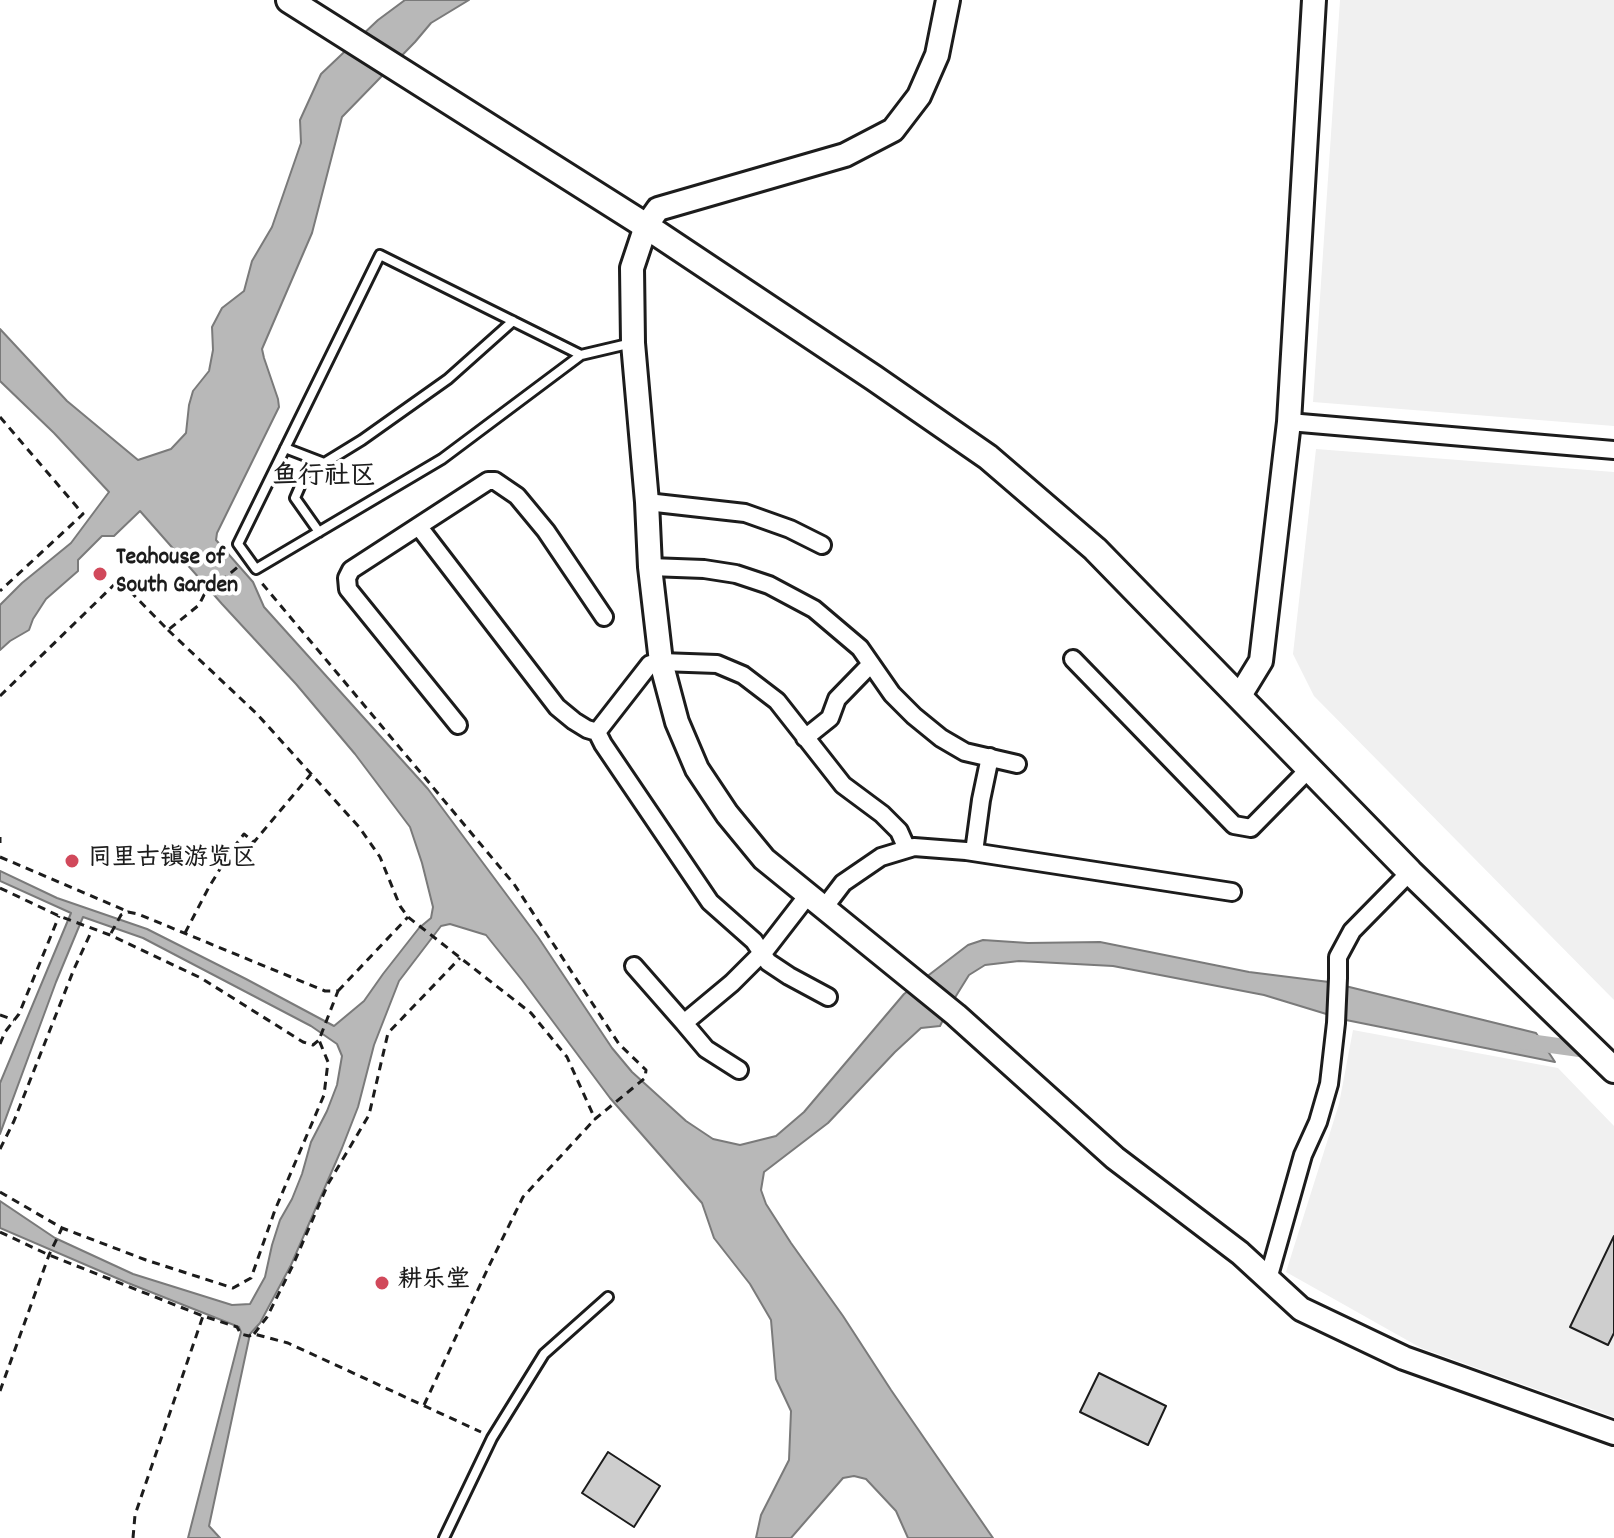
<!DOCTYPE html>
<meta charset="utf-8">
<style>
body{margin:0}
canvas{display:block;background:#fff}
</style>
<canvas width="1614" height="1538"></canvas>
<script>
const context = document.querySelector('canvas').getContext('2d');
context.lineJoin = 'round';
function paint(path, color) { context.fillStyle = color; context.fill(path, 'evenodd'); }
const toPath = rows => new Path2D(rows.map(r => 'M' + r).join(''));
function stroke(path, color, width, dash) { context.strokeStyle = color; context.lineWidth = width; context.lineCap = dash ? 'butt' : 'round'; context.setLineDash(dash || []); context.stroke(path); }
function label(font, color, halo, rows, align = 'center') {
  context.font = font + ' Dekko,"LXGW WenKai TC",sans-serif'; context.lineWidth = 8; context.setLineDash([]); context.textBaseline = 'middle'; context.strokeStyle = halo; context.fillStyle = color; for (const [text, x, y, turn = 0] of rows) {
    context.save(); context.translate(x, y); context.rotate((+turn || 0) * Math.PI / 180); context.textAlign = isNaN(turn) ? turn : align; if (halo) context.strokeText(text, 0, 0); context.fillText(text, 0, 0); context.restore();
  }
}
const built = toPath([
 [1340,0,1614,0,1614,426,1313,402],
 [1316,449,1614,472,1614,1000,1314,696,1293,654],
 [1353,1030,1558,1068,1614,1126,1614,1417,1421,1348,1286,1272,1339,1104]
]);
const water = toPath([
 [405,0,469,0,431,23,415,42,342,117,312,233,262,349,264,358,278,399,279,407,217,533,216,540,253,582,264,607,428,789,538,937,612,1048,632,1072,686,1121,713,1139,740,1145,776,1136,804,1112,904,994,968,945,983,940,1028,943,1100,942,1249,972,1329,982,1536,1033,1555,1062,1346,1020,1264,995,1113,966,1019,961,985,965,969,975,951,1004,940,1026,921,1028,895,1052,828,1123,764,1172,761,1190,766,1204,791,1243,843,1316,891,1390,993,1538,908,1538,896,1511,866,1479,854,1476,843,1478,791,1538,756,1538,761,1515,789,1460,791,1411,776,1379,771,1320,750,1284,714,1238,702,1203,610,1098,522,980,486,935,450,924,441,926,399,981,374,1045,358,1107,342,1148,291,1265,260,1323,250,1334,209,1526,220,1538,188,1538,241,1332,239,1327,128,1283,0,1228,0,1201,55,1238,133,1274,232,1305,250,1304,265,1277,272,1245,280,1220,292,1199,302,1174,311,1142,327,1111,337,1085,342,1056,337,1044,311,1026,143,938,83,917,56,982,0,1134,0,1083,71,913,0,881,0,871,57,898,147,929,246,979,334,1026,364,1001,383,974,419,928,431,918,433,907,422,863,410,827,355,754,296,684,222,604,140,511,114,536,102,536,78,560,78,571,46,599,33,619,29,630,10,641,0,650,0,605,22,583,71,543,109,492,54,433,0,381,0,329,67,401,138,460,171,449,186,433,189,405,193,391,209,371,213,350,212,327,222,308,244,291,252,261,272,227,301,143,300,120,321,74,378,20,405,0]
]);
const canal = toPath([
 [1522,1041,1594,1051]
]);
const building = toPath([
 [1614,1236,1614,1333,1608,1345,1570,1327,1614,1236],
 [1099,1373,1166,1406,1148,1445,1080,1412,1099,1373],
 [608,1452,660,1486,634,1527,582,1493,608,1452]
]);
const path = toPath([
 [0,417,83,514,0,591],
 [168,630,257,714,359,827,380,857,400,906,408,917,531,1013,567,1057,595,1119,645,1078,646,1070,619,1044,514,884,260,581],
 [0,696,119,580,168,630,199,605,204,595,239,566],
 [0,837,0,843],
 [0,857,129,912],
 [0,888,59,916,110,935,201,978,303,1042,313,1045,319,1040],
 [185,933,209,887,231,851,244,834,254,842,311,774],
 [338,991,408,917],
 [0,1015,14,1020],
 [0,1044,5,1032,19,1014,59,916],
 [0,1149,14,1121,74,969,93,928],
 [0,1192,62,1228,146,1260,233,1288,251,1278,275,1210,324,1095,328,1062,319,1040,338,991,325,991,138,914,128,912,121,915,110,935],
 [0,1232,49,1255,203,1316,237,1327,241,1334,249,1336,254,1334,288,1343,481,1432],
 [254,1334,267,1317,293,1265,328,1184,369,1115,388,1033,460,958],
 [0,1391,49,1255,62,1228],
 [424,1405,489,1266,523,1197,595,1119],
 [133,1538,135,1515,203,1316]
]);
const lane = toPath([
 [581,355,380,255,238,544,256,569,442,459,581,355,632,343],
 [285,448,324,463],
 [319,532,295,498,305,475,362,440,448,379,513,321],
 [444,1538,492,1438,544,1354,608,1297]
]);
const street = toPath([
 [1289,422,1614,450],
 [647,502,745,513,790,529,822,545],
 [419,527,557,707,574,721,587,729,597,732,650,664,661,662,717,664,743,675,777,701,843,785,882,814,899,831,907,849],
 [650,567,704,569,736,574,769,585,814,609,860,648,892,694,914,716,941,738,965,752,1017,764],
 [1073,659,1234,825,1251,828,1309,769],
 [458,725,348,589,347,578,351,570,488,481,495,481,517,496,546,531,604,617],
 [597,732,603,744,710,902,754,941,768,962,789,976,828,997],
 [805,738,830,718,837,699,871,664],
 [974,852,981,800,990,757],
 [824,908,843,883,881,857,914,847,966,851,1232,892],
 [634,966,684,1023,732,983,767,948,808,895],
 [684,1023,706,1049,739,1070],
 [1268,1279,1303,1155,1318,1122,1329,1084,1336,1023,1338,978,1338,957,1352,931,1410,872]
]);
const secondary = toPath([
 [948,0,937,55,919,96,893,130,845,155,658,209,646,226,632,268,633,343,647,502,650,567,661,662,677,722,697,769,727,814,764,859,956,1015,1115,1158,1240,1253,1301,1309,1404,1358,1614,1433],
 [1239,697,1261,661,1289,422,1314,0]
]);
const primary = toPath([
 [289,0,646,226,874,378,988,457,1095,549,1410,872,1614,1070]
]);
const markers = [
 [100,574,8,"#d1495b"],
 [72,861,8,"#d1495b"],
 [382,1283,8,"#d1495b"]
];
const poiNames = [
 ["Teahouse of",116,560],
 ["South Garden",116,588],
 ["同里古镇游览区",88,861],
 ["耕乐堂",398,1283]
];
const neighbourhoodNames = [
 ["鱼行社区",324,479]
];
paint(built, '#f0f0f0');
paint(water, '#b8b8b8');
stroke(water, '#7a7a7a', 2);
stroke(canal, '#b8b8b8', 16);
paint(building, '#cecece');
stroke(building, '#1c1c1c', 2);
stroke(lane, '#1c1c1c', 14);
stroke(street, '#1c1c1c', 22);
stroke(secondary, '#1c1c1c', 28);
stroke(primary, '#1c1c1c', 30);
stroke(path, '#1c1c1c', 3, [8, 6]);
stroke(lane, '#fff', 8);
stroke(street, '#fff', 16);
stroke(secondary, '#fff', 22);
stroke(primary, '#fff', 24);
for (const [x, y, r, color] of markers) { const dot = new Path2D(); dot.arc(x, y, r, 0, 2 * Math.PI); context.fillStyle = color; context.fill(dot); stroke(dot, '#fff', 3); }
label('bold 24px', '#1c1c1c', '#fff', poiNames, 'left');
label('bold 26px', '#1c1c1c', '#fff', neighbourhoodNames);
</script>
